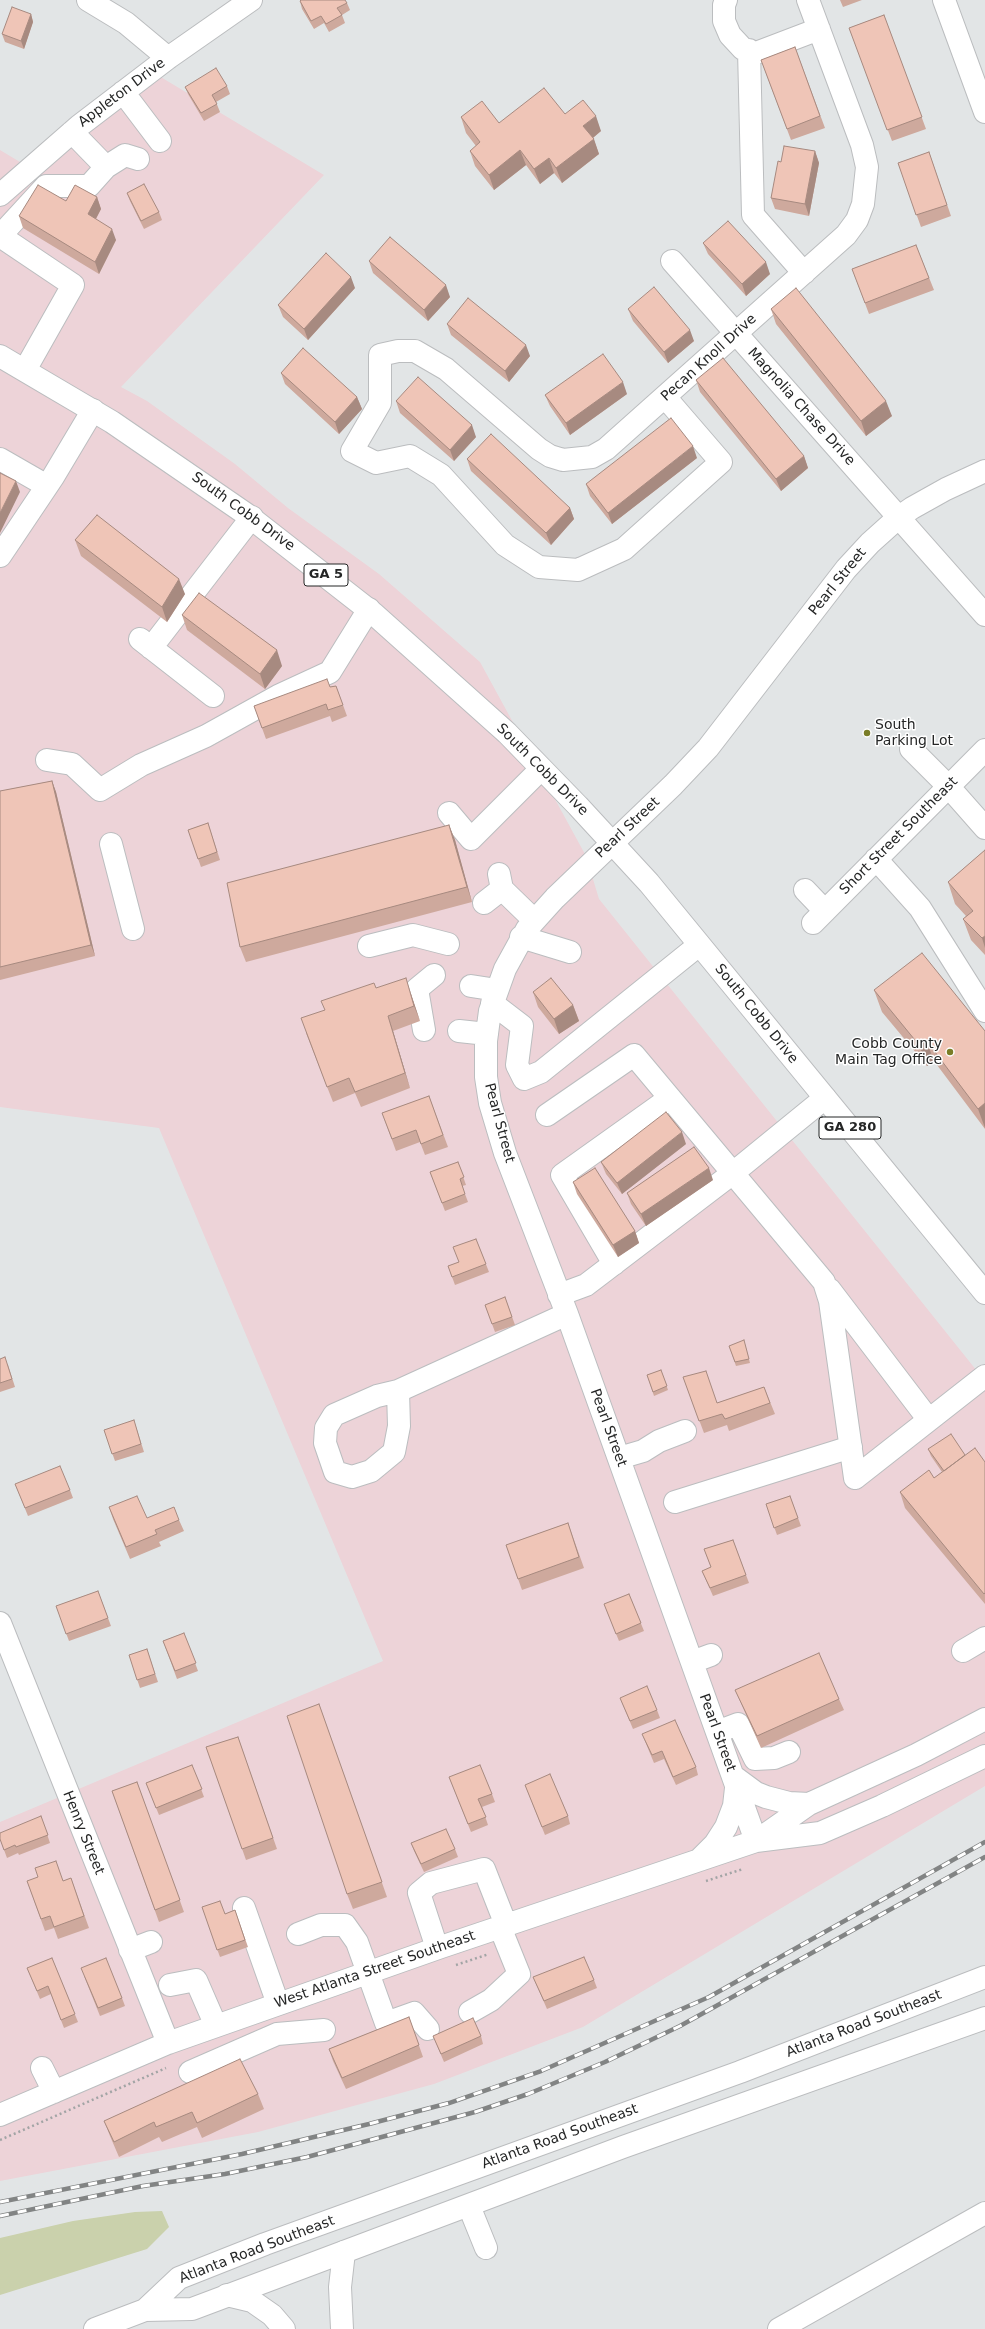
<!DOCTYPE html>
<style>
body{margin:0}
canvas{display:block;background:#e2e5e6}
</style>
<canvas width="985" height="2329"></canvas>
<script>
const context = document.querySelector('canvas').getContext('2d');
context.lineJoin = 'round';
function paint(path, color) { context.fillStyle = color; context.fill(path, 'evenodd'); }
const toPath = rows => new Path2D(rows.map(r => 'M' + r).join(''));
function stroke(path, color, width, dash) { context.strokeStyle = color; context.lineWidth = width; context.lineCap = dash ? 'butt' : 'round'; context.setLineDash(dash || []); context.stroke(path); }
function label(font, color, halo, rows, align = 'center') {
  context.font = font + ' "DejaVu Sans",sans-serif'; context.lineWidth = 3; context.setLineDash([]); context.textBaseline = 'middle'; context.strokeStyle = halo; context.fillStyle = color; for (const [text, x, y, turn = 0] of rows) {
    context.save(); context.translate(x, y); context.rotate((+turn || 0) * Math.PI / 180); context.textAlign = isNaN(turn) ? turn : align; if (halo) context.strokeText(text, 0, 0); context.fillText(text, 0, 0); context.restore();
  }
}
const commercial = toPath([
 [154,73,324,175,121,387,147,401,235,464,288,508,379,574,480,662,586,856,599,899,985,1381,985,1786,583,2027,434,2084,258,2132,0,2181,0,1822,383,1661,159,1128,0,1107,0,150,35,171]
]);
const green = toPath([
 [162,2211,169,2227,147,2249,0,2295,0,2238,73,2221,135,2212]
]);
const path = toPath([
 [706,1881,743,1869],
 [456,1965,489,1954],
 [0,2140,166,2068]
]);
const minor = toPath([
 [88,0,126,23,168,58],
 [726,0,724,5,724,21,730,35,743,49,756,53,819,29],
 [944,0,985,112],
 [749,50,753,215,804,273],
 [123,92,160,141],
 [106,167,125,155,138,159],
 [0,195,79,126,168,58,251,0],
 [672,261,985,615],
 [25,370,73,285,0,236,46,186,89,186,106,167,72,132],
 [665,397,721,462,624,549,578,570,539,567,505,545,441,475,410,456,376,463,352,451,380,403,380,355,398,351,415,351,446,369,539,449,550,456,563,460,592,457,606,449,846,235,857,220,863,204,867,167,862,145,808,0],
 [0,459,47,486],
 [0,556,53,477,93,410],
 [140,639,213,696],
 [151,648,252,517],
 [911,749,948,786,985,828],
 [47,760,72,764,100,790,141,765,206,736,278,696,330,672,369,609],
 [449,813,471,839,541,769],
 [111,844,133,929],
 [876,859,920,908,985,1011],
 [499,874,502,889,534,920],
 [805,890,825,911],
 [484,903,502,889],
 [813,923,985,750],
 [521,937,570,952],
 [369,946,413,935,448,944],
 [471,986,497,990],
 [492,1003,522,1026,517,1065,524,1079,541,1072,699,945],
 [424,1030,417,989,434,975],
 [459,1031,487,1034],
 [547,1115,634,1055,824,1282,830,1301,855,1478],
 [614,1264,562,1175,670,1098],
 [830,1290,929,1420],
 [559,1295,586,1285,733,1173,825,1098],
 [398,1391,399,1426,394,1452,371,1471,352,1477,335,1472,325,1443,326,1428,334,1415,377,1396,398,1391,567,1314],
 [619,1458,643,1451,659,1441,685,1431],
 [855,1478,985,1376],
 [675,1502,851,1447],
 [0,1623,168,2043],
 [963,1651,985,1638],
 [692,1662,711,1655],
 [717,1732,738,1724,755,1759,774,1758,789,1752],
 [733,1776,756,1793,766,1797,789,1803,809,1804],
 [759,1839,809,1804,916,1755,985,1719],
 [756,1841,567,1314,505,1153,490,1103,486,1077,486,1041,490,1011,505,969,527,929,555,898,673,785,708,748,846,569,870,543,899,517,912,508,946,489,985,471],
 [700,1859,715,1844,726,1827,734,1806,736,1788],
 [244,1908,278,2004],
 [298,1934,321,1925,345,1925,357,1942,386,2023,414,2013,428,2029],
 [437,1948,419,1893,431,1883,484,1869,506,1925],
 [130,1950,151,1942],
 [170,1985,196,1980,216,2026],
 [470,2012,491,2000,519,1974,500,1927],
 [42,2068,54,2092],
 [190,2072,277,2034,324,2030],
 [0,2115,168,2043,441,1947,756,1841,820,1833,882,1806,985,1756],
 [469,2206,486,2248],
 [227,2295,252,2301,272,2315,284,2329],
 [342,2329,340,2287,344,2252],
 [779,2329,985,2213]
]);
const major = toPath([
 [0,356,112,422,246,514,374,614,507,733,578,806,649,883,985,1293],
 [145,2310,179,2278,265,2244,740,2072,985,1977],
 [95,2329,145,2310,192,2309,623,2147,985,2018]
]);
const rail = toPath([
 [0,2202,242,2154,369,2124,449,2103,541,2071,709,1997,985,1842],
 [0,2216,143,2186,225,2174,307,2157,475,2112,528,2094,605,2062,680,2026,985,1857]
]);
const wall = toPath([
 [840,0,862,0,843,7],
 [300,1,347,3,350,10,342,15,345,23,329,32,324,23,314,29,302,9],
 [31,14,33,22,24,49,5,42,2,34],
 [884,15,926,129,892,141,849,28],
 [795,47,825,128,791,140,761,60],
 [227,86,230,94,216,102,220,112,204,121,188,94,185,87],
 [565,114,601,131,593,138,599,154,562,183,554,173,540,184,526,165,494,190,475,166,470,151,476,146,466,133,461,117,499,123],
 [815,151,819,163,809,216,775,209,771,198,781,162],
 [929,152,951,216,921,227,898,163],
 [127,193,159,212,162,220,144,229,130,201],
 [97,197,101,209,96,219,116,240,99,274,23,228,19,216,66,201],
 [703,243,770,274,746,296,708,254],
 [916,245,934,290,869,314,852,269],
 [369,261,450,297,428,321,373,273],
 [355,288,308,340,283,317,278,305],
 [628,309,694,341,668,363,633,321],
 [771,309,892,416,866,436,776,324],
 [447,324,530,356,509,382,451,335],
 [281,373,357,397,362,409,339,434,285,384],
 [696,380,804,456,808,468,781,491,700,392],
 [627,394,570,435,550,406,545,395],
 [396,401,476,437,454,461,400,413],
 [697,458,612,524,590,496,586,484],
 [467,459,570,508,574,519,551,545,471,471],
 [75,540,185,594,167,622,81,556],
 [182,615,282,666,265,689,187,630],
 [336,686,347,716,332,722,330,716,266,739,254,706,330,687],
 [52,781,56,792,95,956,0,980,0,791],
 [208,823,220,860,201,867,188,830],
 [449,825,455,840,472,902,246,962,240,947],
 [985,850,985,955,971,940,963,919,966,916,955,904,948,882],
 [376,988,411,994,420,1021,393,1031,410,1088,361,1107,355,1093,333,1102,306,1033,325,1010],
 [874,990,985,1031,985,1129,934,1061,927,1066,882,1012],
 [533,992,573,1005,579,1021,559,1034,538,1007],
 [429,1096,448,1147,425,1155,420,1142,396,1151,382,1113],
 [686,1144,622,1194,606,1174,601,1162],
 [458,1162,466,1185,462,1186,468,1202,445,1211,430,1172],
 [713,1180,646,1226,631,1204,627,1193],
 [573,1182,635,1231,639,1243,618,1257,577,1194],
 [476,1239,489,1272,455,1285,448,1266,459,1262],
 [505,1297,515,1325,495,1332,485,1305],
 [745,1344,750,1363,736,1366,729,1346],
 [0,1359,8,1365,15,1387,0,1392],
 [661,1370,668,1390,654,1396,647,1375],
 [683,1377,717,1403,764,1387,775,1414,729,1431,727,1425,704,1433],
 [134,1420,144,1452,115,1461,104,1430],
 [928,1449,965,1455,985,1462,985,1604,905,1508,900,1492,934,1478,942,1472,931,1456],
 [15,1484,70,1490,73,1498,28,1516],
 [790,1496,801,1526,777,1535,766,1504],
 [109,1507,147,1518,179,1520,184,1531,159,1542,161,1546,130,1559,113,1519],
 [568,1523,584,1568,522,1590,506,1545],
 [733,1540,749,1583,713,1596,702,1571,711,1567,704,1549],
 [98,1591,111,1626,69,1641,56,1606],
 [629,1594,644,1631,619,1641,604,1604],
 [184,1633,198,1671,177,1679,163,1641],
 [147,1649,158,1682,140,1688,129,1655],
 [735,1690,839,1699,844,1710,761,1748,740,1701],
 [620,1698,657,1710,660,1718,633,1729],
 [319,1704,387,1897,353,1909,347,1894],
 [642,1734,696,1767,698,1775,676,1785,664,1759,654,1763],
 [238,1737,277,1849,246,1860,206,1747],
 [192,1765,204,1797,159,1815,146,1783],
 [449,1777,492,1794,495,1802,482,1807,488,1825,471,1832],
 [137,1782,184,1912,159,1922,112,1791],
 [525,1785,568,1816,570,1824,545,1835],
 [41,1816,50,1843,19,1855,18,1853,7,1858,0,1839],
 [411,1843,455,1849,458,1857,424,1872,414,1851],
 [71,1878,89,1928,58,1939,54,1928,45,1931,27,1881,63,1881],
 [202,1907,225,1914,235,1910,248,1947,220,1957],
 [52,1958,78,2022,64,2028,51,1994,40,1999,27,1968],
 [84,1976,122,1998,125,2006,100,2016],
 [533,1977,594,1980,597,1988,547,2009],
 [409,2017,423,2057,346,2089,333,2061,329,2049],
 [433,2036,481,2036,483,2044,444,2062],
 [258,2094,264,2109,202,2138,197,2127,162,2142,159,2137,119,2157,110,2136,104,2121]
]);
const shadedWall = toPath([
 [31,14,33,22,24,49,21,41],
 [596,116,601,131,589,141,583,126],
 [594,139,599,154,562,183,556,168],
 [520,150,526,165,494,190,489,175],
 [815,151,819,163,809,216,805,204],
 [549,158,554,173,540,184,534,169],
 [97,197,101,209,92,226,88,214],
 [112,229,116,240,99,274,95,262],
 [766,262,770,274,746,296,742,284],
 [351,277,355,288,308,340,304,329],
 [446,285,450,297,428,321,424,310],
 [690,330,694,341,668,363,664,352],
 [526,345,530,356,509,382,505,371],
 [623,382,627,394,570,435,566,423],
 [357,397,362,409,339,434,335,422],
 [886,401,892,416,866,436,861,421],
 [472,425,476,437,454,461,450,450],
 [693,446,697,458,612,524,608,513],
 [804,456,808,468,781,491,776,479],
 [16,481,20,492,0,533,0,513],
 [570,508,574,519,551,545,546,533],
 [179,579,185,594,167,622,162,607],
 [277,650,282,666,265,689,260,674],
 [52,781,56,792,95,956,91,945],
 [449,825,455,840,472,902,467,887],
 [985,936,985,948,982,938],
 [406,978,411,994,420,1021,414,1006],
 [573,1005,579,1021,559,1034,554,1019],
 [388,1016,393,1031,410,1088,405,1073],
 [926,1040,934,1061,927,1066,919,1045],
 [985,1103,985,1128,978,1109],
 [682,1132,686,1144,622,1194,617,1183],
 [709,1168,713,1180,646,1226,641,1214],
 [635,1231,639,1243,618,1257,613,1245]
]);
const building = toPath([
 [301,0,345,0,347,3,337,8,342,15,326,24,321,16,311,21,300,1,301,0],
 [12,7,31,14,21,41,2,34,12,7],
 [884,15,922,117,887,130,849,28,884,15],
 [795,47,820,116,787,129,761,60,795,47],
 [216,68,227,86,212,95,217,104,201,113,185,87,216,68],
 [544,88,565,114,583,100,596,116,583,126,594,139,556,168,549,158,534,169,520,150,489,175,470,151,480,142,461,117,482,101,499,123,544,88],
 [784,146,815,151,805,204,771,198,778,161,781,162,784,146],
 [929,152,947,205,916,215,898,163,929,152],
 [144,184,159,212,141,221,127,193,144,184],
 [38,185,66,201,75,185,97,197,88,214,112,229,95,262,19,216,38,185],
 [728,221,766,262,742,284,703,243,728,221],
 [390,237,446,285,424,310,369,261,390,237],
 [916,245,929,278,865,303,852,269,916,245],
 [326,253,351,277,304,329,278,305,326,253],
 [654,287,690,330,664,352,628,309,654,287],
 [796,288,886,401,861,421,771,309,796,288],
 [468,298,526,345,505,371,447,324,468,298],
 [303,348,357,397,335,422,281,373,303,348],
 [603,354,623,382,566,423,545,395,603,354],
 [723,358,804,456,776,479,696,380,723,358],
 [418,377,472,425,450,450,396,401,418,377],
 [671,418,693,446,608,513,586,484,671,418],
 [491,434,570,508,546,533,467,459,491,434],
 [0,473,16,481,0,513,0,473],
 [97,515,179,579,162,607,75,540,97,515],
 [199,593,277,650,260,674,182,615,199,593],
 [327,679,330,687,336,686,343,705,328,710,326,704,262,728,254,706,327,679],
 [52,781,91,945,0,967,0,791,52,781],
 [208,823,217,852,198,859,188,830,208,823],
 [449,825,467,887,240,947,227,883,449,825],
 [985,850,985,936,982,938,963,919,973,911,948,882,985,850],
 [922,953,985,1031,985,1103,978,1109,926,1040,919,1045,874,990,922,953],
 [406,978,414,1006,388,1016,405,1073,355,1092,349,1078,327,1087,301,1018,325,1010,321,1001,374,983,376,988,406,978],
 [551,978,573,1005,554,1019,533,992,551,978],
 [429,1096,443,1135,421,1144,416,1130,392,1139,382,1113,429,1096],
 [666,1112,682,1132,617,1183,601,1162,666,1112],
 [694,1147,709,1168,641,1214,627,1193,694,1147],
 [458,1162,464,1177,460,1179,465,1194,442,1203,430,1172,458,1162],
 [595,1168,635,1231,613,1245,573,1182,595,1168],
 [476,1239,486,1264,452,1277,448,1266,459,1262,453,1247,476,1239],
 [505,1297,512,1317,492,1324,485,1305,505,1297],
 [744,1340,749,1359,735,1362,729,1346,744,1340],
 [5,1357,12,1379,0,1383,0,1359,5,1357],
 [661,1370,667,1386,653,1392,647,1375,661,1370],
 [706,1371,717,1403,764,1387,770,1403,725,1419,722,1414,699,1421,683,1377,706,1371],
 [134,1420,141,1444,112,1454,104,1430,134,1420],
 [951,1434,965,1455,944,1471,928,1449,951,1434],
 [975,1448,985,1462,985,1593,984,1594,900,1492,929,1470,934,1478,975,1448],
 [60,1466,70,1490,25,1508,15,1484,60,1466],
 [137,1496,147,1518,174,1507,179,1520,155,1530,157,1534,126,1547,109,1507,137,1496],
 [790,1496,798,1518,774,1528,766,1504,790,1496],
 [568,1523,579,1557,518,1579,506,1545,568,1523],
 [733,1540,746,1575,710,1588,702,1571,711,1567,704,1549,733,1540],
 [98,1591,108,1618,66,1634,56,1606,98,1591],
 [629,1594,641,1623,616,1634,604,1604,629,1594],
 [184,1633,196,1663,175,1671,163,1641,184,1633],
 [147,1649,155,1674,137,1680,129,1655,147,1649],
 [819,1653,839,1699,757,1736,735,1690,819,1653],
 [647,1686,657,1710,630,1721,620,1698,647,1686],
 [319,1704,382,1882,347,1894,287,1716,319,1704],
 [675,1720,696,1767,673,1777,662,1751,652,1755,642,1734,675,1720],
 [238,1737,273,1838,242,1849,206,1747,238,1737],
 [192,1765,202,1789,156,1808,146,1783,192,1765],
 [480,1765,492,1794,478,1799,486,1817,468,1824,449,1777,480,1765],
 [550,1774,568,1816,542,1827,525,1785,550,1774],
 [137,1782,180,1900,155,1910,112,1791,137,1782],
 [41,1816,48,1835,16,1847,15,1845,4,1850,0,1839,0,1833,41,1816],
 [446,1829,455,1849,421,1864,411,1843,446,1829],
 [56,1861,63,1881,71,1878,84,1916,54,1927,50,1916,41,1919,27,1881,38,1877,35,1868,56,1861],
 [220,1901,225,1914,235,1910,245,1940,217,1950,202,1907,220,1901],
 [584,1957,594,1980,544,2001,533,1977,584,1957],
 [52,1958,75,2014,61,2020,48,1986,37,1991,27,1968,52,1958],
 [106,1958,122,1998,98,2008,81,1968,106,1958],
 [409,2017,419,2045,342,2078,329,2049,409,2017],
 [473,2018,481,2036,441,2054,433,2036,473,2018],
 [240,2059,258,2094,197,2123,192,2112,156,2127,154,2122,114,2142,104,2121,240,2059]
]);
const markers = [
 [867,733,4,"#7a7d27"],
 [950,1052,4,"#7a7d27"]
];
const shields = [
 [326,575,44],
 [850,1128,62]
];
const shieldNames = [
 ["GA 5",326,575],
 ["GA 280",850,1128]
];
const streetNames = [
 ["Appleton Drive",122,93,-37],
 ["Pecan Knoll Drive",709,358,-42],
 ["Magnolia Chase Drive",801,407,48],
 ["South Cobb Drive",243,512,36],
 ["Pearl Street",838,582,-51],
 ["South Cobb Drive",542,770,45],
 ["Pearl Street",628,828,-43],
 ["Short Street Southeast",899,836,-45],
 ["South Cobb Drive",756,1014,51],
 ["Pearl Street",499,1123,75],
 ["Pearl Street",608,1428,70],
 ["Pearl Street",717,1733,70],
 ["Henry Street",83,1833,68],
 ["West Atlanta Street Southeast",375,1970,-19],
 ["Atlanta Road Southeast",864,2024,-21],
 ["Atlanta Road Southeast",560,2137,-20],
 ["Atlanta Road Southeast",257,2250,-21]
];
const poiNames = [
 ["South",875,725],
 ["Parking Lot",875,741],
 ["Cobb County",942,1044,"right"],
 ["Main Tag Office",942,1060,"right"]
];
paint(commercial, '#edd3d8');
paint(green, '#cad1ac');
stroke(minor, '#bbbdbf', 24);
stroke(major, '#bbbdbf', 24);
stroke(path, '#a2a4a5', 2.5, [2, 3]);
stroke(minor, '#fff', 22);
stroke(major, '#fff', 22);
stroke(rail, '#828484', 4.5);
stroke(rail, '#fff', 3, [9]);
paint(wall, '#cea99d');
paint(shadedWall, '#a78a80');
paint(building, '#efc5b7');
stroke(building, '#a78a80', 1);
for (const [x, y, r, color] of markers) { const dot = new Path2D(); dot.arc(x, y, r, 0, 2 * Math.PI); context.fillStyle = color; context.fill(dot); stroke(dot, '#fff', 1.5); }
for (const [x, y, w] of shields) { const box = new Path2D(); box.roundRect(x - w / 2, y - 11, w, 22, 3); context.fillStyle = '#fff'; context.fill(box); stroke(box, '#252626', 1); }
label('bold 13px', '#252626', null, shieldNames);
label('14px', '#252626', '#fff', streetNames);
label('14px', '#252626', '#fff', poiNames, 'left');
</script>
